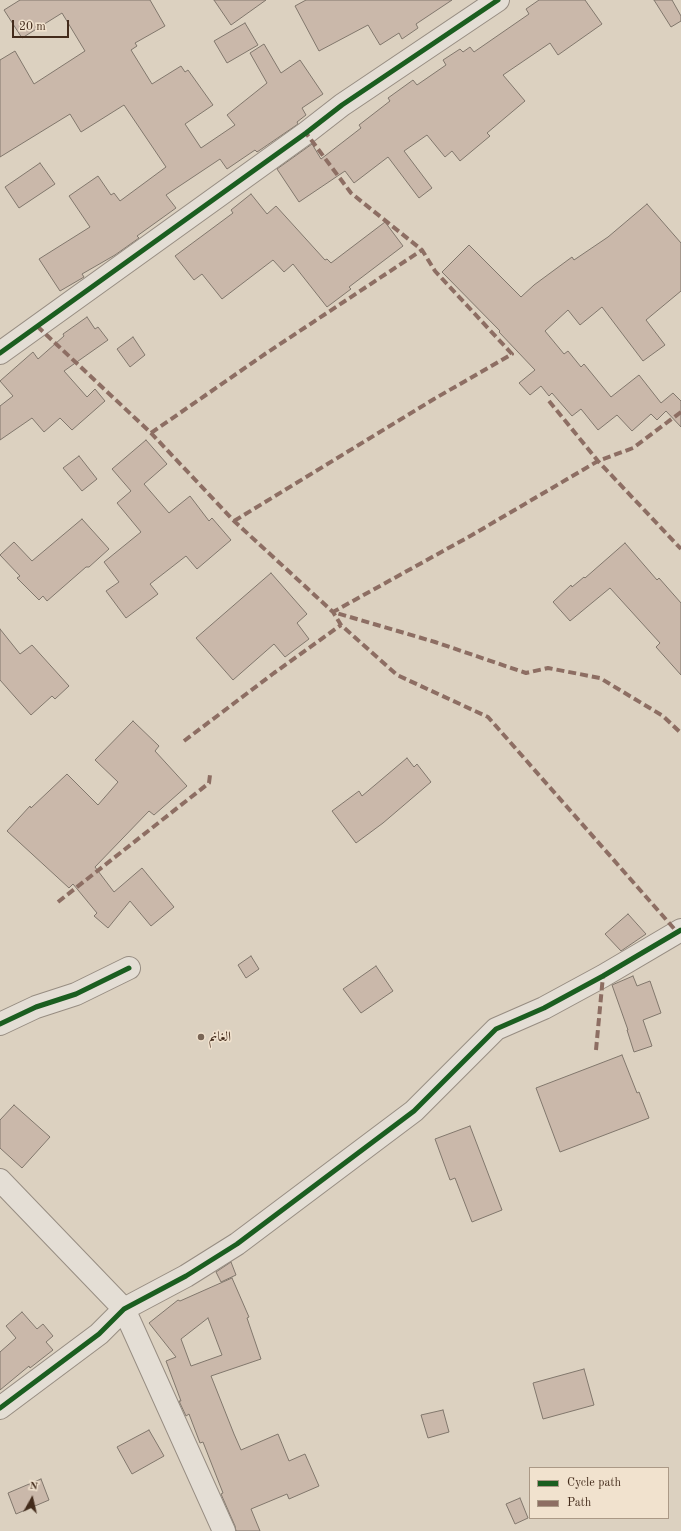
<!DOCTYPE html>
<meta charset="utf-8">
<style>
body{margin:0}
#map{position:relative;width:681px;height:1531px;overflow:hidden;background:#dcd1c0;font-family:"Old Standard TT",serif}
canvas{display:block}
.legend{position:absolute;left:529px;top:1467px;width:140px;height:52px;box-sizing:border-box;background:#f1e2ce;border:1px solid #ab9986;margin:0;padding:5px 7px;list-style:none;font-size:12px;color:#432b1b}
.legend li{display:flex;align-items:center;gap:8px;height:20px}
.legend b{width:20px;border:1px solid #ab9986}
.north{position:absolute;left:12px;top:1479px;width:40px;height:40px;-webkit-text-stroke:3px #f1e2ce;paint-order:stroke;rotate:8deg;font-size:11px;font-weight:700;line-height:16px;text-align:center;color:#432b1b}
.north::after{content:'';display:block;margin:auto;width:14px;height:18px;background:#432b1b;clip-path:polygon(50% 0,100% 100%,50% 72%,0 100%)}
.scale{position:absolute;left:12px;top:20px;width:57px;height:18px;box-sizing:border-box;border:2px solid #432b1b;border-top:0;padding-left:5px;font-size:12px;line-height:14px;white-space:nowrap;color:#432b1b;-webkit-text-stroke:3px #f1e2ce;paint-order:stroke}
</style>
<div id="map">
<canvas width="681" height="1531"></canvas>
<ul class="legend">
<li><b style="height:5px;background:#1b5e20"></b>Cycle path</li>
<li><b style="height:5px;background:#8d6e63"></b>Path</li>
</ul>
<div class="north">N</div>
<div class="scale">20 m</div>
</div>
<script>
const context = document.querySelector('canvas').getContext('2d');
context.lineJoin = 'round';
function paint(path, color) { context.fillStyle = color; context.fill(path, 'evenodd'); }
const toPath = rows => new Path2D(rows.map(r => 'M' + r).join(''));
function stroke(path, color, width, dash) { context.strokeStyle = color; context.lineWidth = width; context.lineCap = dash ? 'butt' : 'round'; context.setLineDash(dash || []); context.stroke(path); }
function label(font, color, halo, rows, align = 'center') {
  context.font = font + ' "Old Standard TT",Amiri,serif'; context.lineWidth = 3; context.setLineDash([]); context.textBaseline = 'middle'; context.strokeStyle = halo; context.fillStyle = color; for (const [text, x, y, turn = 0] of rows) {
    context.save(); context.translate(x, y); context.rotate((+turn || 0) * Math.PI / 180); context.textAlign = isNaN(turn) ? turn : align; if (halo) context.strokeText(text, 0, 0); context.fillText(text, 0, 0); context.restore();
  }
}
const building = toPath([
 [20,0,150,0,165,26,135,43,137,46,131,50,152,84,181,66,185,72,188,70,213,105,185,124,201,148,235,125,227,115,267,83,250,53,264,44,281,73,300,60,323,94,302,108,306,115,297,122,298,124,263,148,257,152,255,150,227,169,220,159,166,195,176,208,137,236,139,238,115,255,82,274,84,277,60,291,39,259,90,227,69,196,98,176,111,195,114,193,120,201,166,167,124,105,81,132,70,114,0,157,0,60,15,51,34,84,85,51,62,13,22,38,4,10,20,0],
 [214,0,266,0,231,25,214,0],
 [306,0,452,0,416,24,418,28,402,39,399,33,380,45,368,25,319,51,295,6,306,0],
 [539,0,585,0,602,24,558,55,550,43,503,75,525,101,487,133,490,136,460,161,452,151,445,157,427,135,404,151,432,188,419,198,388,157,354,183,345,171,299,202,277,169,312,144,321,159,361,128,359,125,390,101,388,98,413,80,417,85,446,65,443,60,460,49,463,52,470,47,474,52,529,14,526,9,539,0],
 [654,0,672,0,681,16,681,21,671,27,654,0],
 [245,23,258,45,227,63,214,41,245,23],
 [40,163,55,184,19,208,5,187,40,163],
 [251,194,267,214,276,206,325,260,327,259,331,263,385,222,403,246,349,287,351,289,327,307,293,264,284,272,273,260,222,299,202,274,194,280,175,256,233,213,231,210,251,194],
 [647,204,681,243,681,291,646,320,665,345,643,361,602,307,580,325,568,310,545,331,564,354,568,351,581,367,584,364,611,397,639,375,661,403,673,393,681,401,681,427,666,411,657,420,651,414,632,431,617,415,598,430,581,409,572,416,552,393,549,396,541,386,530,395,519,383,535,370,499,332,500,331,442,272,469,245,521,297,534,285,572,257,574,260,608,237,647,204],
 [87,317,95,329,98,327,108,340,64,371,87,397,95,389,105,401,72,430,60,418,44,432,32,418,0,440,0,406,13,396,0,381,33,352,38,359,64,336,63,334,87,317],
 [133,337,145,355,130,367,117,349,133,337],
 [146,440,167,464,144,484,169,513,190,496,209,521,212,518,231,540,197,569,186,556,150,584,158,594,126,618,106,591,119,582,104,562,141,532,117,503,131,491,112,469,146,440],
 [79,456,97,479,82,491,63,468,79,456],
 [82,519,109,549,89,567,86,567,47,601,43,596,39,600,17,578,20,576,0,555,14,542,32,561,82,519],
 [625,543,657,580,659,578,681,603,681,675,656,647,660,643,610,588,570,621,553,602,571,585,572,587,584,577,585,578,625,543],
 [271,573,307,614,297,623,309,639,285,657,274,644,233,680,196,638,271,573],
 [0,629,20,654,32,645,69,686,55,699,52,696,31,715,0,680,0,629],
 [133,721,159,746,155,751,187,786,154,815,149,811,95,867,114,892,142,868,174,907,151,926,130,901,108,928,94,916,97,913,73,884,69,888,7,831,30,806,31,808,67,774,98,805,118,782,95,760,133,721],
 [407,758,414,767,417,764,431,782,383,823,356,843,332,811,359,791,362,796,407,758],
 [628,914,646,934,621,951,605,934,628,914],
 [251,956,259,969,246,978,238,965,251,956],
 [376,966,393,991,361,1013,343,989,376,966],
 [633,976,637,986,650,981,661,1013,643,1020,652,1046,634,1052,627,1030,628,1030,612,985,633,976],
 [622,1055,637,1093,639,1092,649,1118,560,1152,536,1088,622,1055],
 [14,1105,50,1137,22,1168,0,1148,0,1120,14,1105],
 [470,1126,502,1210,472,1222,455,1178,450,1180,435,1139,470,1126],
 [231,1262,236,1275,221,1282,216,1272,231,1262],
 [232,1278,249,1317,247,1318,261,1359,211,1376,234,1434,241,1450,278,1434,289,1461,305,1454,319,1486,289,1499,287,1494,251,1509,260,1531,236,1531,235,1526,221,1494,223,1493,203,1442,200,1443,189,1414,186,1416,179,1401,181,1401,166,1361,176,1357,149,1323,178,1300,180,1301,232,1278],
 [208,1318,222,1355,191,1366,181,1339,208,1318],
 [22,1312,37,1329,43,1324,53,1336,46,1342,53,1350,30,1368,29,1366,0,1390,0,1352,16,1338,6,1326,22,1312],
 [584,1369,594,1405,543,1419,533,1383,584,1369],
 [443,1410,449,1432,428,1438,421,1415,443,1410],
 [149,1430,164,1456,132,1474,117,1447,149,1430],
 [41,1479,49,1500,16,1514,8,1493,41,1479],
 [520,1498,528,1518,515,1524,506,1504,520,1498]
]);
const minor = toPath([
 [0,353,306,133,342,105,498,0],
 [0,1024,36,1007,76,994,129,968],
 [0,1180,124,1309,224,1531],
 [0,1408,99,1334,124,1309,186,1276,237,1244,414,1111,496,1029,544,1008,603,976,681,930]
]);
const quiet = toPath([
 [37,326,151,433,234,521,333,612,341,625,397,675,488,717,677,932],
 [549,401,598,461,681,549],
 [681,412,633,448,598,461,472,535,333,612,435,642,526,673,548,668,600,678,663,716,681,733],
 [151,433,265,354,422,250],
 [234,521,434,399,512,354,435,271,422,250,351,193,306,133],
 [184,741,274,673,341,625],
 [58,902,209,783,210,775],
 [596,1050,603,976]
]);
const cycleway = toPath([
 [0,353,306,133,342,105,498,0],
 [0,1024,36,1007,76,994,129,968],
 [0,1408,99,1334,124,1309,186,1276,237,1244,414,1111,496,1029,544,1008,603,976,681,930]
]);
const markers = [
 [201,1037,4,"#796555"]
];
const poiNames = [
 ["الغانم",209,1037]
];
paint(building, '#cab8aa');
stroke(building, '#81776c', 1);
stroke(minor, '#978d82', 24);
stroke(minor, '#e4ded5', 22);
stroke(quiet, '#8d6e63', 4, [8, 4]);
stroke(cycleway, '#1b5e20', 5);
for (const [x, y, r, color] of markers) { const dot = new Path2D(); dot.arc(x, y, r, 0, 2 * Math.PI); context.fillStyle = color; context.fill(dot); stroke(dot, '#f1e2ce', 1.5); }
label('14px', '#432b1b', '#f1e2ce', poiNames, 'left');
</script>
